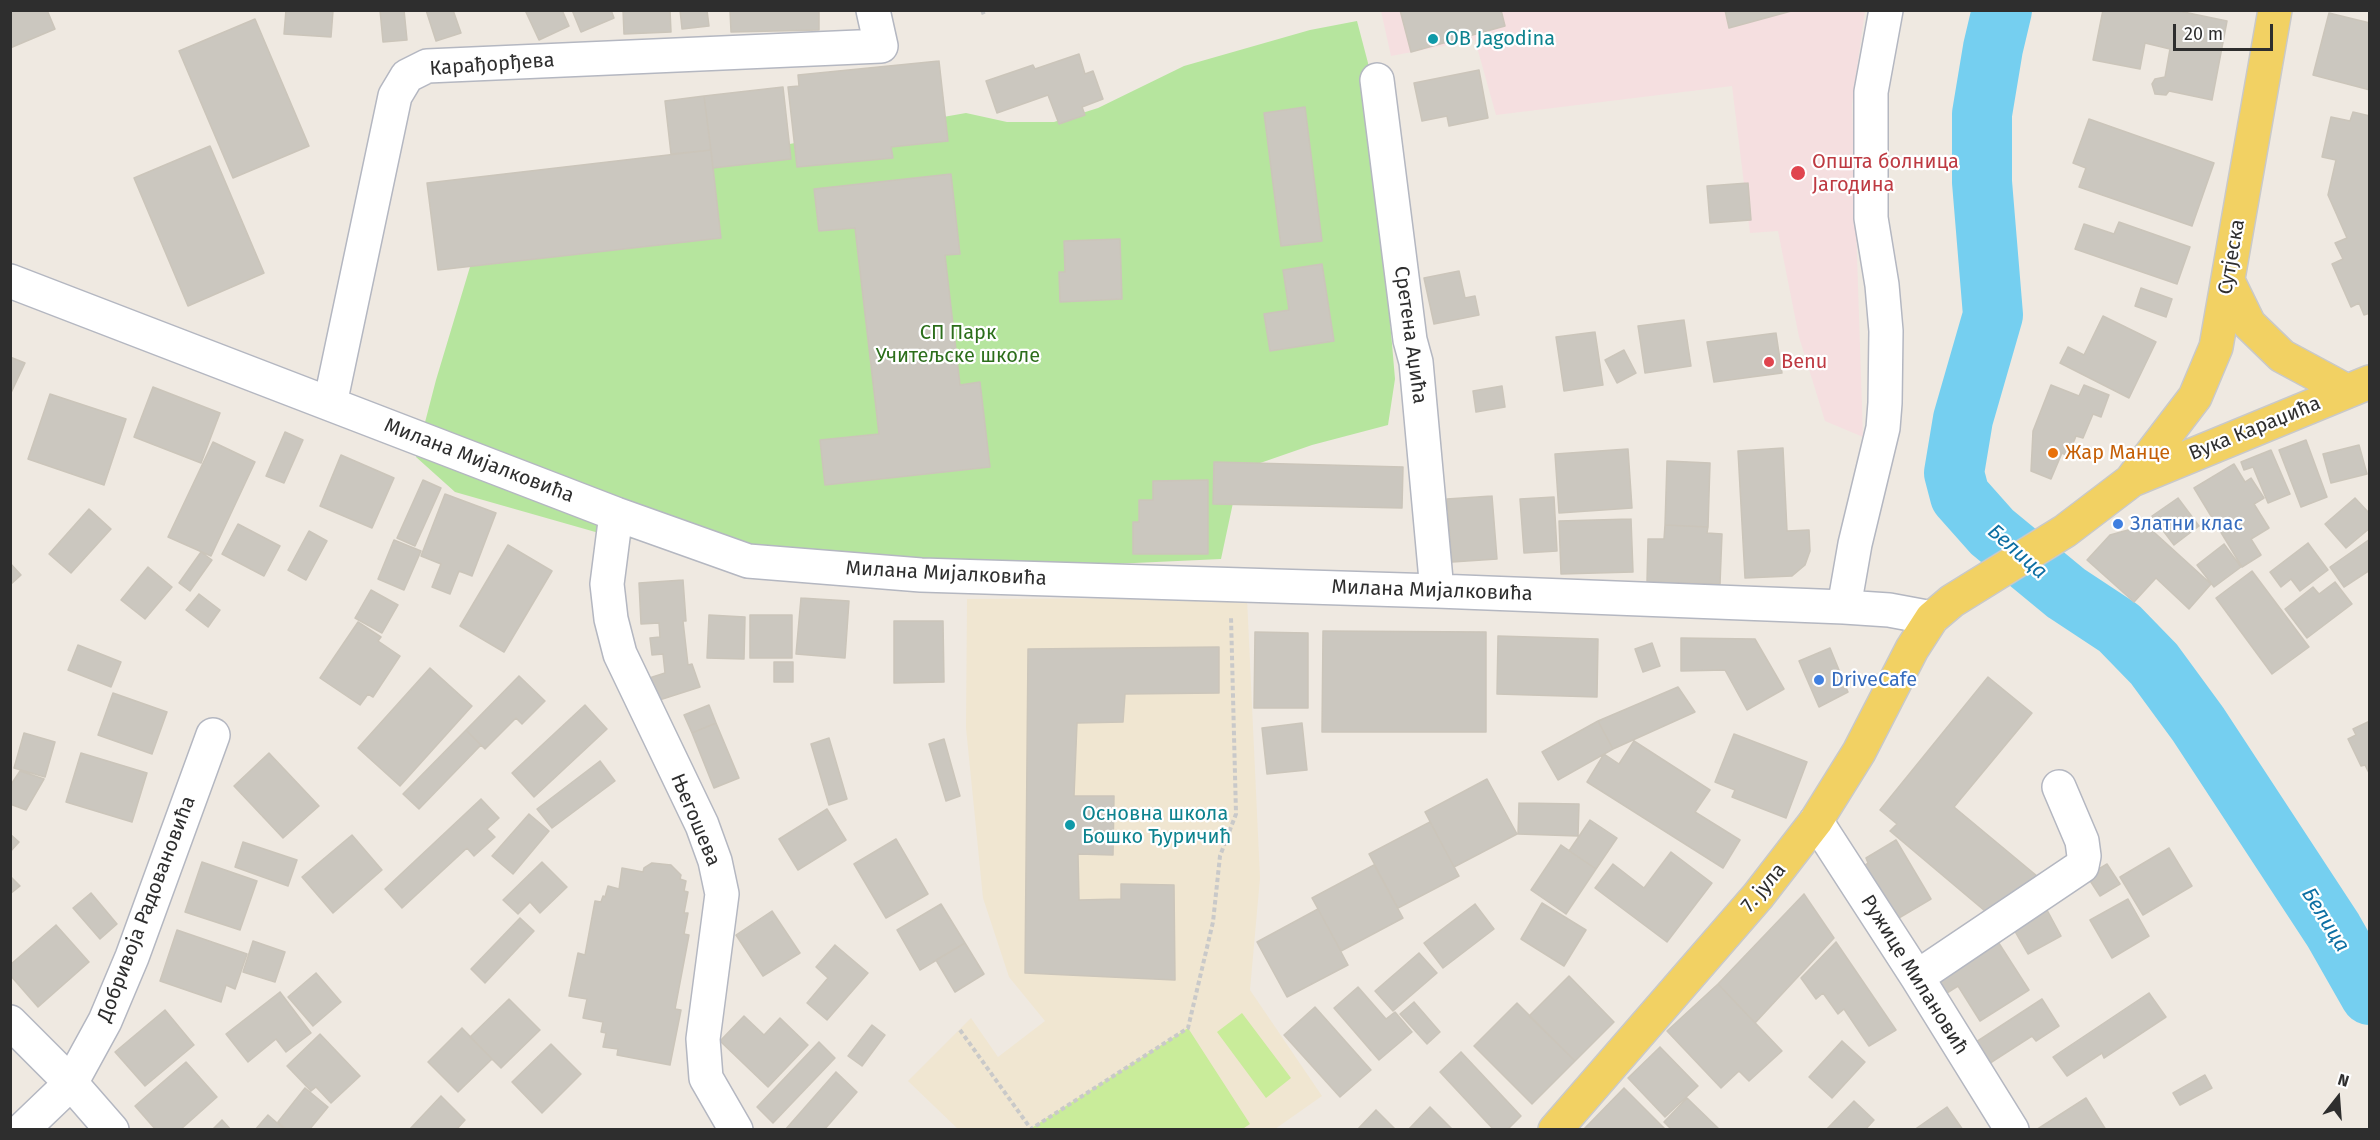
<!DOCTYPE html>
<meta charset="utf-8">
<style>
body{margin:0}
#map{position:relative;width:2380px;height:1140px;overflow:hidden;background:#efe9e1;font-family:"Fira Sans",sans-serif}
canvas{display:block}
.frame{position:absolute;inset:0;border:12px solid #2e2e2e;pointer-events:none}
.north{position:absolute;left:2308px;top:1068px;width:60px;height:60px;-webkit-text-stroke:4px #fff;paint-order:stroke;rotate:17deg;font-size:16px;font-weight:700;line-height:24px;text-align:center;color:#2e2e2e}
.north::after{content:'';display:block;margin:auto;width:21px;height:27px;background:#2e2e2e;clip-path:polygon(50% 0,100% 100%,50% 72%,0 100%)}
.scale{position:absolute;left:2173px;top:24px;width:100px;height:27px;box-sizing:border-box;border:3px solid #2e2e2e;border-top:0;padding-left:8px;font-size:18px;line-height:21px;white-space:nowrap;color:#2e2e2e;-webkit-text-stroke:4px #fff;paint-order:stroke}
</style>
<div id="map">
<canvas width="2380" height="1140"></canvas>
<div class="frame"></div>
<div class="north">N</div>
<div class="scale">20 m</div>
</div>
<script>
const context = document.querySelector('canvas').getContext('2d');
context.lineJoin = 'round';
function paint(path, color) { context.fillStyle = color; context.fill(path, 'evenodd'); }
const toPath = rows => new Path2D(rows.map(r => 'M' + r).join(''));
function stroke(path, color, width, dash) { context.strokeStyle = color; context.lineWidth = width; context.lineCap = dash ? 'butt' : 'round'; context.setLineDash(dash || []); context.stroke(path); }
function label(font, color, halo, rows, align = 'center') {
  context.font = font + ' "Fira Sans",sans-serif'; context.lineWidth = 4.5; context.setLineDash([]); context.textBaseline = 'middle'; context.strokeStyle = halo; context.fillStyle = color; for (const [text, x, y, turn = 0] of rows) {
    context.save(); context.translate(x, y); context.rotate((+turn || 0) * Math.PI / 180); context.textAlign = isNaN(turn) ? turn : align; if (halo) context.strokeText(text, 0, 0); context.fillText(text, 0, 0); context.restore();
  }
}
const education = toPath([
 [1247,598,1260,878,1250,990,1322,1096,1275,1129,959,1130,908,1081,971,1018,998,1057,1045,1021,1009,977,983,898,966,728,967,599]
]);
const medical = toPath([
 [1381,11,1865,11,1852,104,1863,437,1825,421,1799,337,1778,231,1750,233,1732,86,1496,115,1475,40,1391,56]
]);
const green = toPath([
 [1357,21,1368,63,1395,379,1388,425,1312,445,1240,470,1221,559,961,571,613,537,455,492,416,457,436,380,485,217,761,149,966,113,1007,122,1054,122,1098,108,1184,66,1310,30]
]);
const pitch = toPath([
 [1242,1013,1291,1078,1266,1098,1217,1032],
 [1188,1028,1250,1124,1241,1130,1030,1129]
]);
const river = toPath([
 [2002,10,1993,48,1982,114,1982,182,1993,315,1963,419,1954,473,1960,496,1992,532,2066,593,2119,628,2154,664,2198,724,2333,930,2370,995]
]);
const building = toPath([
 [10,10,47,10,55,29,10,48,10,10],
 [286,10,333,11,331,37,284,34,286,10],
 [380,10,404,10,407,40,383,42,380,10],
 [426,10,453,10,461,33,436,41,426,10],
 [525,10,562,10,569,26,539,40,525,10],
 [572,10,611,10,614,18,581,32,572,10],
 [623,10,670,10,671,32,624,34,623,10],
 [680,10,707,10,709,26,682,29,680,10],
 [730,10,819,10,819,30,731,32,730,10],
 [1400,10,1501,10,1505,26,1411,52,1400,10],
 [1725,10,1795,10,1729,28,1725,10],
 [2103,10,2174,10,2227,21,2212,100,2169,91,2166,95,2155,94,2152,84,2155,79,2165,77,2170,49,2145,43,2140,69,2093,60,2103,10],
 [2329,13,2370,23,2370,90,2313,75,2329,13],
 [255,19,309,146,233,178,179,51,255,19],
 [1079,54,1085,74,1093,71,1103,99,1082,107,1085,115,1059,124,1048,95,997,113,986,81,1033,65,1035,69,1079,54],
 [939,61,948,141,891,147,893,158,797,167,788,87,799,86,798,75,939,61],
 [1479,70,1488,118,1449,126,1447,116,1422,121,1414,83,1479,70],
 [783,87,791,159,713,168,704,96,783,87],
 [704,96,711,150,671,154,665,101,704,96],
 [1305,107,1322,241,1281,246,1264,113,1305,107],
 [2353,112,2370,116,2370,313,2364,315,2359,303,2351,307,2332,264,2343,259,2335,243,2347,238,2328,195,2336,160,2322,157,2331,117,2350,121,2353,112],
 [2089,119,2214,163,2192,226,2079,187,2086,168,2073,163,2089,119],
 [210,146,264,273,188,306,134,178,210,146],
 [711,150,721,238,438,270,427,183,711,150],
 [951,174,960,254,945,255,960,385,980,382,990,467,825,485,820,440,879,434,855,228,819,231,814,189,951,174],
 [1748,183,1751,220,1710,223,1707,186,1748,183],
 [2119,222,2190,247,2177,284,2075,249,2084,224,2114,234,2119,222],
 [1120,239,1122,299,1060,302,1059,272,1065,272,1064,241,1120,239],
 [1322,264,1334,341,1270,351,1264,314,1289,310,1283,270,1322,264],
 [1459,271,1465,298,1475,296,1479,315,1434,324,1424,278,1459,271],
 [2141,288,2172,299,2166,317,2135,306,2141,288],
 [2103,316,2156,342,2129,398,2060,363,2068,347,2084,355,2103,316],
 [1684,320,1691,366,1645,373,1638,326,1684,320],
 [1595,332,1603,385,1564,391,1556,337,1595,332],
 [1776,333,1782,373,1714,382,1707,342,1776,333],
 [1624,350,1636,373,1617,383,1605,360,1624,350],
 [10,357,25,363,10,395,10,357],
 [2051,385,2079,396,2084,385,2109,395,2101,417,2093,414,2083,438,2076,436,2068,456,2062,453,2051,479,2031,471,2033,431,2051,385],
 [1502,386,1505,407,1476,412,1473,391,1502,386],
 [153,387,220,413,201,463,134,437,153,387],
 [50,394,126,419,104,485,28,459,50,394],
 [285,432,303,440,284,483,266,476,285,432],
 [2306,440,2327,497,2301,507,2279,450,2306,440],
 [213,442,255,462,211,556,168,537,213,442],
 [2359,445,2367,474,2331,483,2323,454,2359,445],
 [1783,448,1787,531,1809,530,1810,551,1805,565,1792,576,1745,578,1738,451,1783,448],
 [1628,449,1632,508,1559,513,1555,454,1628,449],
 [2271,450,2290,494,2268,503,2253,467,2244,470,2241,462,2271,450],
 [341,455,394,478,372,528,320,506,341,455],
 [1667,461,1710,463,1708,527,1665,525,1667,461],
 [1214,462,1403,467,1402,508,1213,504,1214,462],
 [2234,464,2245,482,2251,478,2264,498,2254,504,2269,528,2251,539,2261,555,2242,567,2194,488,2234,464],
 [423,480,441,488,415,546,397,538,423,480],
 [1208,480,1208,554,1133,554,1133,522,1139,522,1139,500,1153,500,1153,481,1208,480],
 [445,494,496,513,472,576,459,571,450,594,432,587,441,564,421,556,445,494],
 [1492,496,1497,559,1452,562,1447,499,1492,496],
 [1554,497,1557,551,1524,553,1520,499,1554,497],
 [2178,498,2199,526,2174,545,2152,516,2178,498],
 [2355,498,2370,514,2370,528,2346,548,2325,524,2355,498],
 [89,509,111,529,71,573,49,554,89,509],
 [1631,519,1633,572,1561,574,1559,521,1631,519],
 [238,524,280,546,264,576,222,554,238,524],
 [1665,525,1708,527,1707,533,1722,534,1720,584,1647,582,1648,539,1664,539,1665,525],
 [2146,525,2211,584,2189,609,2156,578,2134,602,2087,560,2110,535,2146,525],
 [309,531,327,541,306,580,288,570,309,531],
 [2370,539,2370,570,2344,587,2330,567,2370,539],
 [394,540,421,551,404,590,378,579,394,540],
 [2308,543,2328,570,2300,591,2291,579,2281,587,2270,572,2308,543],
 [2224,544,2241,567,2214,587,2197,565,2224,544],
 [508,545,552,571,504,652,460,626,508,545],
 [201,552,212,560,190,591,179,583,201,552],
 [10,563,21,575,10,585,10,563],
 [148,567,172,587,145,619,121,600,148,567],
 [2252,571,2309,647,2272,674,2216,598,2252,571],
 [683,580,686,621,683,621,688,665,692,664,700,687,650,703,643,680,665,673,663,654,652,655,650,638,660,637,659,623,641,624,639,583,683,580],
 [2335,582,2352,604,2307,638,2285,609,2313,587,2319,594,2335,582],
 [371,590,398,605,382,633,355,618,371,590],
 [199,594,220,610,208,627,186,610,199,594],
 [801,598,849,601,845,658,796,654,801,598],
 [709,615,745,617,744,659,707,658,709,615],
 [750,615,792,615,792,658,750,658,750,615],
 [894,621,943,621,944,682,894,683,894,621],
 [358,622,381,637,378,641,400,656,373,697,368,694,360,705,320,678,358,622],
 [1323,631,1486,632,1486,732,1322,732,1323,631],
 [1255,632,1308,633,1308,708,1254,708,1255,632],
 [1498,636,1598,639,1597,697,1497,694,1498,636],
 [1681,638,1755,639,1784,689,1747,710,1725,670,1681,671,1681,638],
 [1652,643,1660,666,1643,672,1635,649,1652,643],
 [78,645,121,662,111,687,68,670,78,645],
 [1219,647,1219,693,1125,694,1123,722,1077,723,1074,796,1114,796,1113,855,1078,854,1079,900,1121,899,1121,884,1174,885,1175,980,1025,973,1028,649,1219,647],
 [1830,648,1848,692,1819,707,1799,661,1830,648],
 [774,662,793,662,793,682,774,682,774,662],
 [430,668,472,706,400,786,358,748,430,668],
 [519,676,545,701,522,724,516,718,485,749,466,730,519,676],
 [1988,677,2032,713,1954,807,2037,876,1998,922,1890,831,1897,824,1880,810,1988,677],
 [1678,687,1695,712,1613,749,1598,721,1678,687],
 [113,693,167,712,152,754,98,735,113,693],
 [585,705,607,729,534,797,512,773,585,705],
 [709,705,716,723,692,733,684,715,709,705],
 [1598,721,1613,749,1558,780,1542,752,1598,721],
 [2370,721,2370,775,2365,765,2361,766,2348,739,2356,735,2353,729,2370,721],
 [716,723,739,778,714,788,692,733,716,723],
 [1302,723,1307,770,1267,774,1262,728,1302,723],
 [466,730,481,745,419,809,403,794,466,730],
 [24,733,55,742,45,777,14,768,24,733],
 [1734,734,1807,762,1786,818,1732,797,1735,790,1715,782,1734,734],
 [829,738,847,799,829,805,811,744,829,738],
 [944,739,960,796,946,801,929,744,944,739],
 [1634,741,1710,790,1695,812,1740,840,1723,868,1587,782,1604,754,1619,764,1634,741],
 [81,753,147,773,132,822,66,802,81,753],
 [269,753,319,806,283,838,234,786,269,753],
 [600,761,615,781,552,828,537,809,600,761],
 [20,771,44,779,26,810,10,804,10,786,20,771],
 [1487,779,1517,834,1454,867,1425,812,1487,779],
 [481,799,499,818,487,829,495,837,474,856,467,848,402,908,385,889,481,799],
 [1519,803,1579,804,1578,836,1518,834,1519,803],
 [827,809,846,840,798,870,779,839,827,809],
 [529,814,549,831,513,874,492,856,529,814],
 [1590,820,1617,838,1596,869,1569,851,1590,820],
 [1430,822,1459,876,1398,908,1369,854,1430,822],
 [10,834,19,842,10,852,10,834],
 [352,835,382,870,333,913,302,877,352,835],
 [896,839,928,894,886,918,854,864,896,839],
 [1896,840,1931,899,1887,925,1856,871,1868,863,1866,858,1896,840],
 [243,842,297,860,288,886,235,867,243,842],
 [1561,845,1596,869,1566,914,1531,890,1561,845],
 [2169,848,2192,886,2143,915,2120,877,2169,848],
 [1671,852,1712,883,1667,942,1595,888,1613,864,1644,888,1671,852],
 [202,862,257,881,240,930,185,912,202,862],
 [542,862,567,887,540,913,530,902,518,914,503,900,542,862],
 [652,863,671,865,681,875,680,879,686,881,684,891,688,892,684,913,688,913,684,934,689,935,675,1009,681,1010,670,1065,617,1055,618,1049,603,1047,606,1033,601,1032,603,1022,583,1018,587,999,569,996,578,953,585,955,595,901,601,902,603,896,605,897,608,886,619,889,622,868,643,872,644,868,652,863],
 [2107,864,2120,884,2100,896,2087,876,2107,864],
 [1374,865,1403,918,1341,951,1312,898,1374,865],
 [10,876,20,886,10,894,10,876],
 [91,893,117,924,100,939,73,908,91,893],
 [1804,894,1834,938,1755,1023,1718,984,1804,894],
 [2128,899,2149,936,2112,958,2090,920,2128,899],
 [1542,903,1586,930,1564,966,1521,939,1542,903],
 [941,904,965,943,920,970,897,930,941,904],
 [1475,904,1494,929,1443,968,1424,943,1475,904],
 [1318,909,1348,965,1287,997,1257,942,1318,909],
 [2047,910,2061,936,2028,954,2013,928,2047,910],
 [772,911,800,953,763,976,736,935,772,911],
 [520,918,534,931,485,983,471,969,520,918],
 [56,925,89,962,38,1007,10,975,10,965,56,925],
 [177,930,247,954,235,989,226,985,221,1002,160,981,177,930],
 [1993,934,2029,990,1980,1021,1958,986,1939,998,1925,976,1993,934],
 [253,941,285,952,275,982,243,972,253,941],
 [1836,942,1896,1030,1869,1046,1844,1009,1838,1014,1823,993,1816,999,1801,978,1836,942],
 [965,943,984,974,955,992,936,960,965,943],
 [835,945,868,973,827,1020,807,1003,828,978,816,967,835,945],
 [1419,953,1437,973,1393,1011,1375,991,1419,953],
 [316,973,341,1002,313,1026,288,997,316,973],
 [1569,976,1614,1022,1575,1061,1529,1016,1569,976],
 [1718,984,1782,1051,1749,1081,1739,1071,1721,1088,1667,1031,1718,984],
 [1358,987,1386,1019,1395,1012,1412,1032,1379,1060,1334,1008,1358,987],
 [280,992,311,1033,286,1052,276,1039,248,1062,226,1034,280,992],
 [2149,993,2166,1017,2104,1058,2102,1053,2067,1076,2053,1057,2149,993],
 [509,999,540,1030,501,1068,470,1037,509,999],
 [2042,999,2059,1026,2036,1041,2032,1036,1987,1065,1973,1044,2042,999],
 [1414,1002,1440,1032,1427,1044,1400,1014,1414,1002],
 [1517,1003,1575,1061,1532,1104,1474,1046,1517,1003],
 [1315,1007,1371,1070,1340,1097,1284,1035,1315,1007],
 [165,1010,194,1045,145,1086,115,1052,165,1010],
 [744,1016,764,1035,780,1018,808,1045,768,1087,720,1041,744,1016],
 [872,1025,885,1035,862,1066,848,1056,872,1025],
 [462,1028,492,1059,458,1092,428,1062,462,1028],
 [320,1034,360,1076,331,1103,316,1087,311,1091,287,1066,320,1034],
 [1842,1041,1865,1062,1832,1098,1809,1077,1842,1041],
 [819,1042,835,1058,773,1123,757,1107,819,1042],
 [551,1044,581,1074,542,1113,512,1082,551,1044],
 [1660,1047,1698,1086,1665,1117,1628,1078,1660,1047],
 [1461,1052,1521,1116,1507,1130,1494,1130,1440,1072,1461,1052],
 [186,1062,217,1097,180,1130,156,1130,135,1106,186,1062],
 [836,1072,857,1092,824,1130,785,1130,836,1072],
 [2205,1075,2212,1088,2180,1105,2173,1093,2205,1075],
 [305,1088,328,1107,309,1130,287,1130,278,1122,305,1088],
 [1624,1088,1666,1130,1584,1129,1624,1088],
 [441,1096,465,1120,456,1130,409,1130,441,1096],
 [1687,1098,1720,1130,1672,1130,1664,1122,1687,1098],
 [2086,1098,2106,1130,2036,1130,2086,1098],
 [1854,1101,1874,1120,1865,1130,1826,1130,1854,1101],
 [1430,1107,1453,1130,1408,1130,1430,1107],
 [1947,1107,1963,1130,1914,1130,1947,1107],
 [1376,1110,1396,1130,1357,1130,1376,1110],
 [268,1115,285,1130,255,1130,268,1115],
 [222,1120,231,1130,212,1130,222,1120]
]);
const path = toPath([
 [982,10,984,15],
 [960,1030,1031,1129,1188,1028,1213,922,1220,856,1236,814,1231,617]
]);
const minor = toPath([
 [1377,80,1410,340,1416,362,1437,591],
 [10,281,616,514,748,561,921,575,1437,591,1844,607,1889,610,1932,618],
 [330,404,395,96,407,76,427,66,881,46,873,10],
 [616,514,607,584,611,619,620,654,702,825,715,861,722,894,703,1039,706,1078,736,1130],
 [1844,607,1855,544,1883,428,1885,403,1886,331,1882,285,1871,218,1871,92,1886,10],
 [1816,821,1917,977,2012,1130],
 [1917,977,2082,866,2084,856,2082,841,2059,787],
 [10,1022,71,1083,112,1130],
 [22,1130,71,1083,105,1021,132,957,213,735]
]);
const major = toPath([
 [2228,281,2249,324,2282,356,2347,391],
 [2133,478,2195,397,2216,347,2275,10],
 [1555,1130,1758,896,1816,821,1859,752,1912,649,1932,618,1952,601,2065,531,2132,480,2370,382]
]);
const markers = [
 [1433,39,6,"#0f9aa8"],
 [1798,173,8,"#e0444e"],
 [1769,362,6,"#e0444e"],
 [2053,453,6,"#e8710a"],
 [2118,524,6,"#3f7fe0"],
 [1819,680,6,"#3f7fe0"],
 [1070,825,6,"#0f9aa8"]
];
const cultureNames = [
 ["OB Jagodina",1445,39],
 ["Основна школа",1082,814],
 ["Бошко Ђуричић",1082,837]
];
const streetNames = [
 ["Карађорђева",492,65,-4],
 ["Сутјеска",2232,257,-80],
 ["Сретена Аџића",1410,335,82],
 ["Вука Караџића",2255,429,-22],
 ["Милана Мијалковића",479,461,21],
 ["Милана Мијалковића",946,574,3],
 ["Милана Мијалковића",1432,591,2],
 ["Његошева",695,820,67],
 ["7. јула",1764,888,-50],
 ["Добривоја Радовановића",147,909,-69],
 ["Ружице Милановић",1914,975,58]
];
const healthNames = [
 ["Општа болница",1812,162],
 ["Јагодина",1812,185],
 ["Benu",1781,362]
];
const parkNames = [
 ["СП Парк",958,333],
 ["Учитељске школе",958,356]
];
const foodNames = [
 ["Жар Манце",2065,453]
];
const shopNames = [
 ["Златни клас",2130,524],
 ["DriveCafe",1831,680]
];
const waterNames = [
 ["Белица",2017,552,41],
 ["Белица",2325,920,58]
];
paint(education, '#f0e6d1');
paint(medical, '#f5dfe0');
paint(green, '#b6e59e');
paint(pitch, '#c9ec9a');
stroke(river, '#75cff0', 60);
paint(building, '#cbc7bf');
stroke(building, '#cbc5ba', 1.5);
stroke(minor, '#b4b7c1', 36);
stroke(major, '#c9c9c9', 36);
stroke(path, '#c9c9c9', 4, [4.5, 3]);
stroke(minor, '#fff', 33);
stroke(major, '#f2d163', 33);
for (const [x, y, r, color] of markers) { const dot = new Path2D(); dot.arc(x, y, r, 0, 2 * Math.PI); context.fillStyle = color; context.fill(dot); stroke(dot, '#fff', 2); }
label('20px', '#0d838f', '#fff', cultureNames, 'left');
label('20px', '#2e2e2e', '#fff', streetNames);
label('20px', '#be3a42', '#fff', healthNames, 'left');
label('20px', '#2c6e1b', '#fff', parkNames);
label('20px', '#c56008', '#fff', foodNames, 'left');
label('20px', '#366cbe', '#fff', shopNames, 'left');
label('italic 21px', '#0d6fa3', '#fff', waterNames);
</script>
